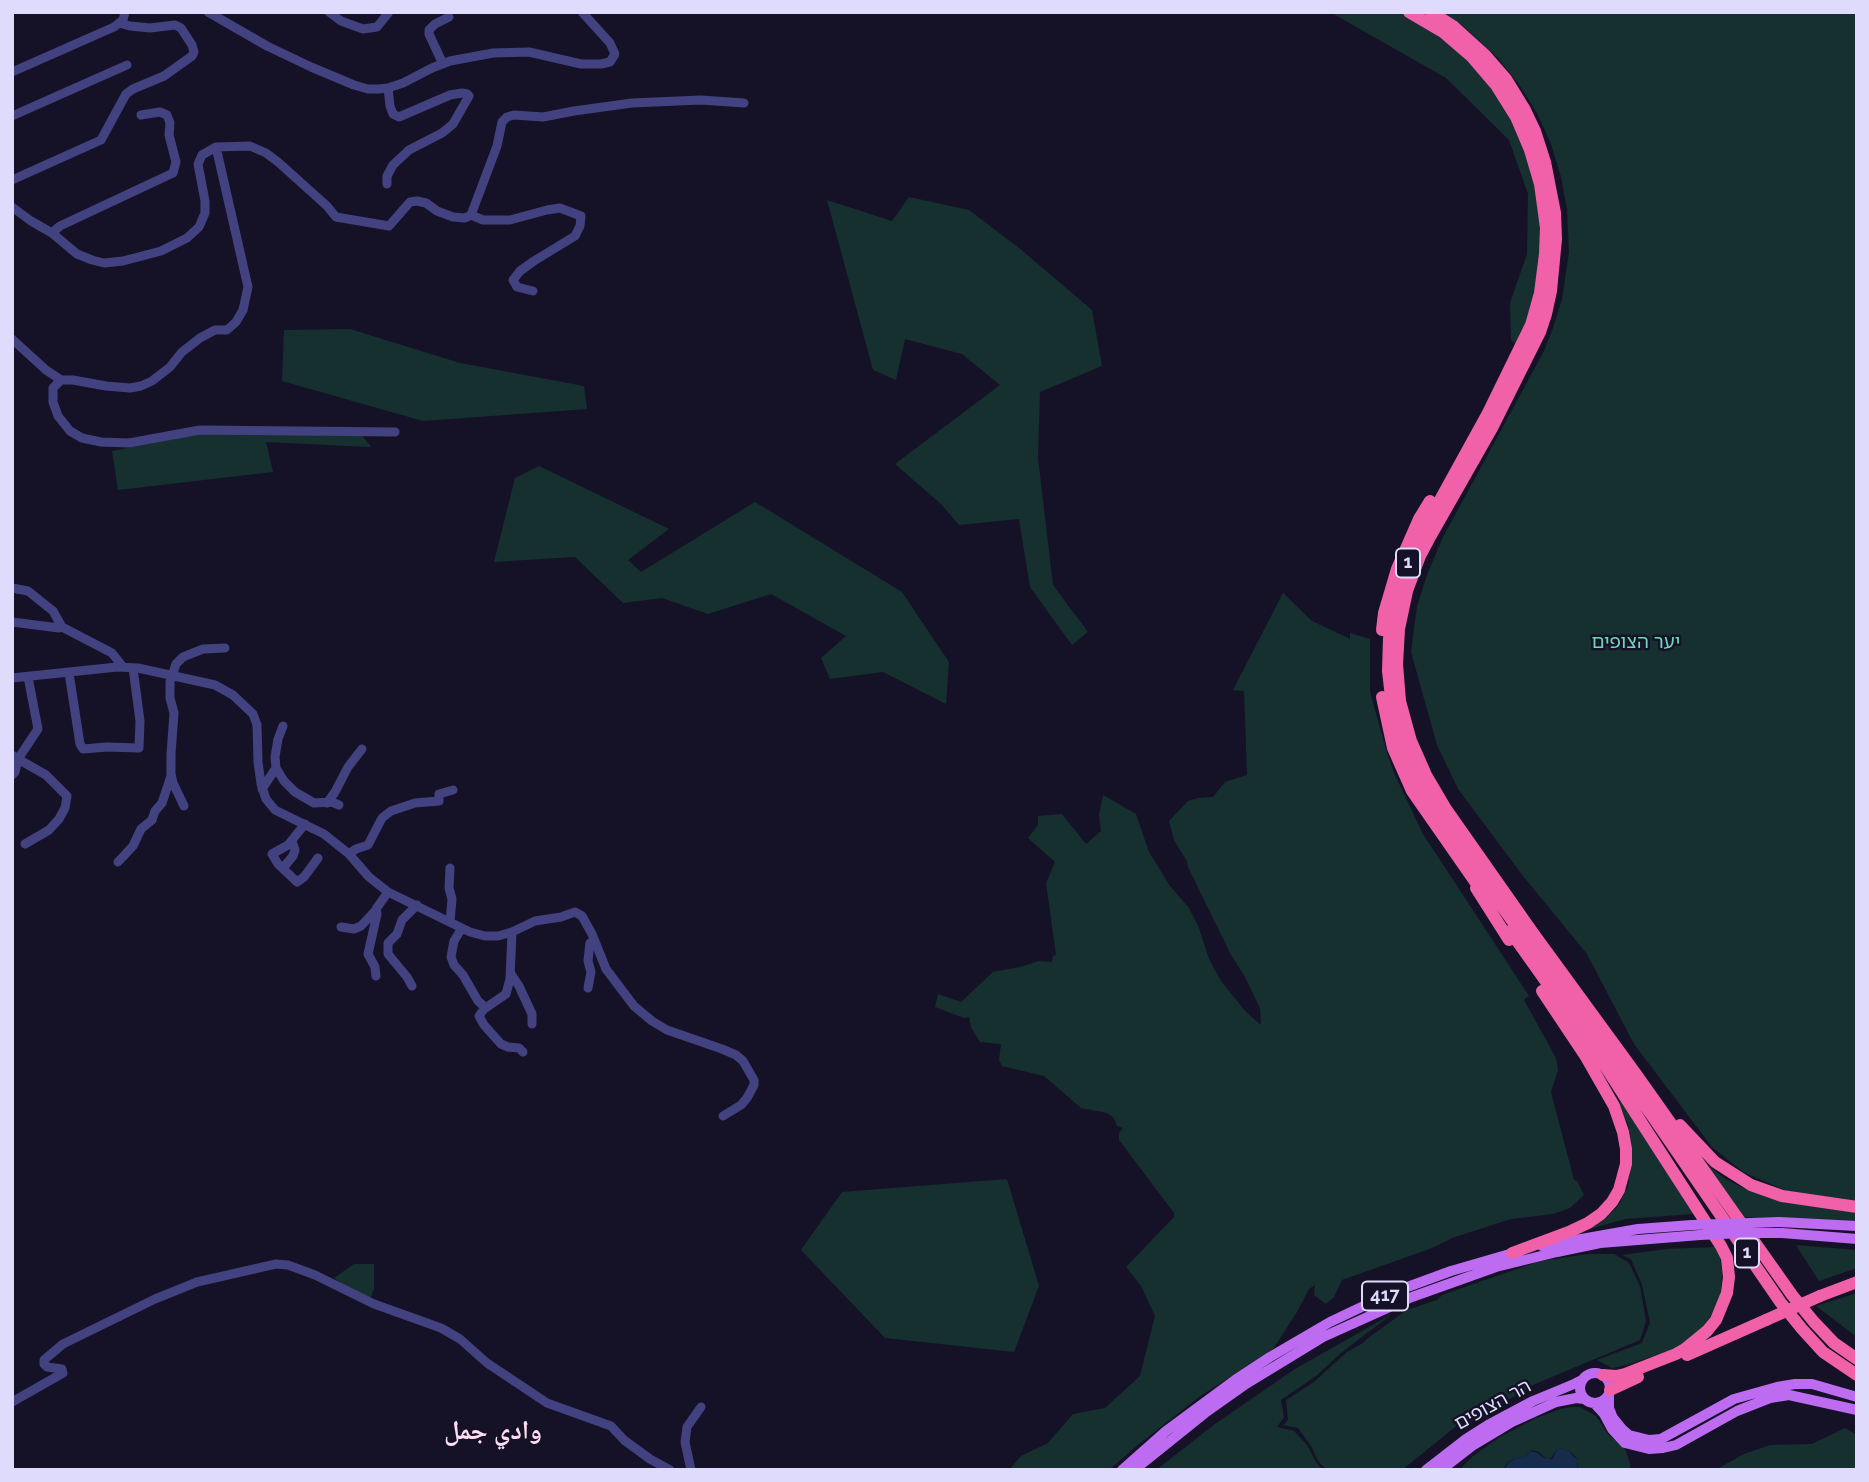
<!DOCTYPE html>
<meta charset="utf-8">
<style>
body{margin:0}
#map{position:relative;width:1869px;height:1482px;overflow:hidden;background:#151227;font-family:Raleway,sans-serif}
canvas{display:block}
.frame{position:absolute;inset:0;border:14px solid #dedbfc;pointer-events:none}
</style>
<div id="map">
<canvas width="1869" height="1482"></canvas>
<div class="frame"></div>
</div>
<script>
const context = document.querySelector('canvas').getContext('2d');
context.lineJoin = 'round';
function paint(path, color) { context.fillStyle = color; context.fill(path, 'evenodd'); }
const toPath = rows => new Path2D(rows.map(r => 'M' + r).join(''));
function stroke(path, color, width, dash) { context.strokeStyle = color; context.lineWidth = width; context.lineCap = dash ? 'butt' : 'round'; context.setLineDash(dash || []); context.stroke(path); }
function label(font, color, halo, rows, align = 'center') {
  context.font = font + ' Raleway,"Noto Naskh Arabic","Noto Sans Hebrew",sans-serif'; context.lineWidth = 5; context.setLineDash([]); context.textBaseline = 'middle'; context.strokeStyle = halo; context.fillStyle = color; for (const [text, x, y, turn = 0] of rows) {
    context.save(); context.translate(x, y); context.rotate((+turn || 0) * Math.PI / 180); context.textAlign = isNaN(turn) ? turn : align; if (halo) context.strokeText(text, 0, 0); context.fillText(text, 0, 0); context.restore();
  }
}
const green = toPath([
 [1330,12,1400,12,1452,45,1482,76,1503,103,1523,144,1540,204,1542,261,1529,323,1517,346,1511,340,1510,303,1527,254,1528,194,1509,140,1446,78],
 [1442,12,1857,12,1857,1202,1787,1191,1743,1172,1712,1147,1634,1044,1587,954,1523,876,1458,789,1437,745,1411,652,1417,606,1427,575,1442,539,1544,351,1552,331,1562,299,1569,252,1567,210,1561,177,1551,144,1537,113,1520,86,1499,59,1463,26],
 [909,197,969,210,1019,248,1092,310,1102,366,1040,392,1038,458,1053,585,1088,632,1072,645,1030,587,1019,519,959,525,941,504,895,464,1000,385,962,354,905,339,896,380,873,370,827,200,892,221],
 [350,329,460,363,584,386,587,409,423,421,282,381,284,330],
 [228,429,358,430,371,447,266,442,273,472,118,490,112,451],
 [539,466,669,529,628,560,641,572,755,502,902,592,949,662,946,704,883,672,830,679,821,658,846,636,771,594,708,614,662,598,623,603,575,557,494,562,515,478],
 [1283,593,1312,621,1350,639,1350,633,1370,639,1370,692,1388,756,1395,775,1423,834,1529,996,1524,1000,1556,1058,1558,1070,1551,1092,1574,1180,1577,1181,1584,1195,1570,1208,1553,1214,1511,1219,1452,1238,1432,1248,1342,1280,1334,1297,1326,1304,1314,1295,1315,1285,1309,1289,1297,1312,1273,1349,1199,1397,1139,1444,1109,1470,1009,1470,1021,1456,1048,1443,1073,1414,1105,1408,1140,1376,1155,1316,1141,1286,1126,1267,1174,1217,1174,1213,1119,1140,1119,1133,1123,1128,1117,1126,1114,1118,1107,1113,1081,1108,1044,1076,1002,1066,999,1060,1001,1044,980,1042,971,1027,969,1017,964,1018,935,1007,938,994,961,1002,993,972,1020,967,1039,961,1052,962,1053,956,1056,955,1046,883,1055,862,1028,838,1038,825,1038,816,1062,814,1086,844,1101,831,1099,815,1103,795,1136,814,1149,852,1170,886,1189,908,1199,928,1209,959,1221,981,1246,1012,1261,1025,1260,1008,1244,975,1231,955,1188,867,1187,861,1174,840,1169,821,1188,801,1198,798,1213,797,1225,782,1247,775,1244,691,1233,690],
 [1621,1099,1693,1214,1625,1219,1590,1229,1606,1218,1618,1206,1628,1187,1632,1155,1628,1124,1619,1106],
 [1703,1161,1724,1178,1741,1187,1758,1193,1857,1210,1857,1221,1744,1217],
 [1007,1179,1039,1286,1014,1352,885,1338,801,1250,842,1192],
 [1796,1245,1857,1250,1857,1268,1819,1281],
 [1715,1247,1720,1258,1722,1271,1721,1291,1718,1305,1703,1327,1691,1340,1668,1351,1627,1365,1612,1368,1597,1360,1642,1343,1650,1322,1642,1285,1631,1259,1622,1255,1667,1249],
 [1588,1254,1614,1254,1629,1263,1640,1286,1646,1321,1640,1340,1535,1384,1469,1423,1465,1419,1402,1470,1327,1470,1318,1461,1311,1446,1298,1428,1283,1425,1288,1420,1286,1400,1314,1382,1347,1352,1363,1343,1368,1338,1407,1310,1437,1300,1442,1295,1540,1261],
 [354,1264,374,1264,374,1289,370,1299,346,1287,334,1278],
 [1857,1293,1857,1337,1816,1306],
 [1392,1314,1341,1353,1316,1376,1281,1400,1284,1417,1277,1427,1294,1431,1307,1445,1316,1462,1323,1470,1156,1470,1215,1424,1295,1369],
 [1572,1407,1580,1407,1596,1416,1608,1434,1625,1449,1630,1463,1630,1470,1578,1470,1578,1460,1574,1455,1569,1451,1558,1448,1551,1458,1548,1459,1544,1457,1539,1452,1531,1450,1525,1457,1516,1458,1508,1462,1503,1470,1459,1470,1473,1456,1500,1437,1536,1418,1560,1409],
 [1845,1428,1857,1435,1857,1470,1715,1470,1744,1454,1770,1445,1812,1444]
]);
const water = toPath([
 [1558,1448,1569,1451,1573,1456,1578,1460,1577,1470,1504,1470,1508,1463,1516,1458,1525,1457,1531,1451,1538,1453,1544,1458,1548,1459,1552,1459]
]);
const minor = toPath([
 [208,12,267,46,311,67,354,85,368,89,379,89,388,88,403,83,432,68,450,61,493,53,529,52,581,64,601,64,610,62,615,54,610,43,582,12],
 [329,12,341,21,363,29,377,27,389,12],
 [443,64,429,34,429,30,435,24,449,17],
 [12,72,114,27,123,20,125,12],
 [12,116,127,65],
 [216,147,248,287,243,310,236,322,227,330,215,330,200,338,182,352,170,367,152,381,141,386,130,388,106,386,73,380,61,380,53,388,53,402,58,416,70,431,82,438,101,442,129,443,200,430,395,432],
 [12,180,101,140,126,94,133,89,164,76,192,56,194,52,192,45,181,28,175,25,150,28,130,26,119,23],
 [387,184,387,176,393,165,409,150,442,133,453,124,469,96,467,94,462,93,450,95,399,117,393,114,390,106,388,88],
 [12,207,31,221,52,233,77,254,92,260,104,263,123,261,161,251,187,238,199,227,205,213,205,201,198,164,202,155,216,147,250,146,266,153,278,162,327,206,336,217,389,226,410,202,417,201,426,203,437,211,453,217,465,218,471,215,497,146,502,122,507,117,514,115,543,117,574,111,632,103,701,100,744,103],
 [471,215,483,220,510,220,547,210,560,208,581,216,580,226,575,236,534,261,520,271,513,280,517,287,533,291],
 [52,233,60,226,173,173,176,162,169,135,170,123,167,115,160,112,141,115],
 [12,339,46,370,61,380],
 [12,588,28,591,53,611,62,627,112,653,123,667],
 [12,622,59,628,62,627],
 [69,673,80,744,83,749,107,747,139,748,140,721,133,668],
 [12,678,117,667,138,668,215,685,233,695,253,714,257,725,258,762,261,784,266,799,275,810,324,834,349,854,369,877,388,892,470,932,485,936,498,936,512,932,535,921,561,917,575,912,582,916,592,934,606,969,634,1006,652,1021,667,1030,722,1049,736,1055,743,1061,754,1080,754,1085,747,1098,741,1105,723,1116],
 [283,726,278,739,275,757,276,768,284,781,295,792,314,803,332,802,339,805],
 [12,755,18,759,38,729,28,677],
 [12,775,15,772,18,759,46,775,67,796,65,808,59,819,49,830,25,844],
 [262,789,276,768],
 [327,803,335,792,348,767,362,749],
 [184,806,173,783,171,774,171,754,174,713,170,698,170,682,176,664,183,657,203,649,225,648],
 [305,824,288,845,272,854,278,864,297,882,304,877,318,858],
 [349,854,356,849,368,845,382,818,391,811,415,803,439,801,439,794,453,790],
 [118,862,133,846,141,829,152,820,155,811,162,803,171,776],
 [283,868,293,856,295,850,292,841],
 [450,922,452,899,449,888,450,868],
 [341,927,354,929,361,926,375,911],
 [462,928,454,941,451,957,454,965,463,975,478,1001,486,1008],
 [512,932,510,979,506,994,484,1009,479,1016,484,1025,501,1044,508,1047,519,1048,523,1052],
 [511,974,519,986,525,999,532,1014,532,1024],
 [376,976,375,967,368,954,377,914,376,909,388,892],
 [412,986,407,977,388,954,388,943,397,934,402,920,417,905],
 [588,988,591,972,588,961,589,951,590,943,594,940],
 [12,1402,63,1373,62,1369,47,1367,44,1364,44,1360,63,1344,155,1299,197,1282,276,1264,288,1265,315,1275,374,1304,441,1328,460,1339,487,1363,547,1403,611,1426,624,1440,650,1459,670,1470],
 [691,1470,685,1442,687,1427,701,1407]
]);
const major = toPath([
 [1779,1222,1857,1226],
 [1782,1233,1857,1239],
 [1542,1246,1638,1229,1692,1225],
 '1580 1388a15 15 0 1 1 30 0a15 15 0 1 1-30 0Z',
 [1609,1394,1609,1408,1613,1418,1622,1429,1629,1435,1649,1440,1661,1439,1734,1399,1777,1387,1795,1384,1812,1384,1857,1397],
 [1594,1403,1604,1414,1612,1429,1625,1443,1649,1449,1663,1448,1676,1445,1737,1411,1770,1398,1789,1395,1857,1410],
 [1122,1470,1166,1431,1235,1380,1270,1357,1330,1322,1391,1293,1451,1271,1520,1251],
 [1134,1470,1205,1413,1246,1384,1323,1337,1412,1297,1496,1267,1557,1252,1600,1243,1700,1235],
 [1426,1470,1466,1439,1488,1425,1533,1401,1574,1384,1582,1380],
 [1441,1470,1472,1446,1512,1422,1556,1402,1576,1398,1584,1399]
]);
const highway = toPath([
 [1409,12,1443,32,1472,57,1496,85,1516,117,1530,150,1540,184,1546,228,1545,254,1540,293,1531,325,1488,413,1423,531,1406,569,1397,594,1389,638,1388,671,1392,706,1401,741,1414,774,1433,805,1488,887,1653,1117,1781,1303,1802,1329,1823,1352,1857,1375],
 [1431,12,1453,26,1485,55,1506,79,1525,110,1535,131,1545,162,1555,213,1556,239,1551,291,1546,314,1540,332,1492,428,1430,537,1420,556,1407,591,1399,629,1397,664,1400,701,1411,741,1426,775,1446,809,1533,933,1636,1074,1792,1295,1814,1322,1834,1343,1857,1359],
 [1382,630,1384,613,1397,569,1419,519,1430,501],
 [1382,697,1393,748,1412,791,1483,893],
 [1476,888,1509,940],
 [1510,931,1596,1052,1721,1246,1727,1258,1729,1277,1727,1293,1716,1320,1707,1331,1685,1349,1676,1354,1625,1374,1616,1376,1603,1375],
 [1680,1125,1715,1162,1751,1185,1782,1196,1857,1207],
 [1512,1253,1571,1231,1588,1223,1601,1214,1612,1202,1619,1190,1626,1164,1626,1149,1623,1132,1614,1106,1586,1057,1542,991],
 [1820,1296,1857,1282],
 [1687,1355,1766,1320],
 [1610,1390,1638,1377]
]);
const majorBridge = toPath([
 [1692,1225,1779,1222],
 [1700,1235,1741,1233,1782,1233]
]);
const highwayBridge = toPath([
 [1766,1320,1820,1296]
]);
const shields = [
 [1408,563,24],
 [1747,1253,24],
 [1385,1296,46]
];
const shieldNames = [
 ["1",1408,563],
 ["1",1747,1253],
 ["417",1385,1296]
];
const parkNames = [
 ["יער הצופים",1636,642]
];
const streetNames = [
 ["הר הצופים",1493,1405,-29]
];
const districtNames = [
 ["وادي جمل",493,1431]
];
paint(green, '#16302f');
paint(water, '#162c4d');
stroke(minor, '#434281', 9);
stroke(major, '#bd6cf1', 10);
stroke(highway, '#f061a9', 12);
stroke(majorBridge, '#bd6cf1', 10);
stroke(highwayBridge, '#f061a9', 12);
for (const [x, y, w] of shields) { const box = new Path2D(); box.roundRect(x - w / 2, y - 14.5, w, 29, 5); context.fillStyle = '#151227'; context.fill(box); stroke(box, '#dedbfc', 2); }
label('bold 18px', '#dedbfc', null, shieldNames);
label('19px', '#6dd6b9', '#151227', parkNames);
label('19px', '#dedbfc', '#151227', streetNames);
label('bold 26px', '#fcddf1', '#151227', districtNames);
</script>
